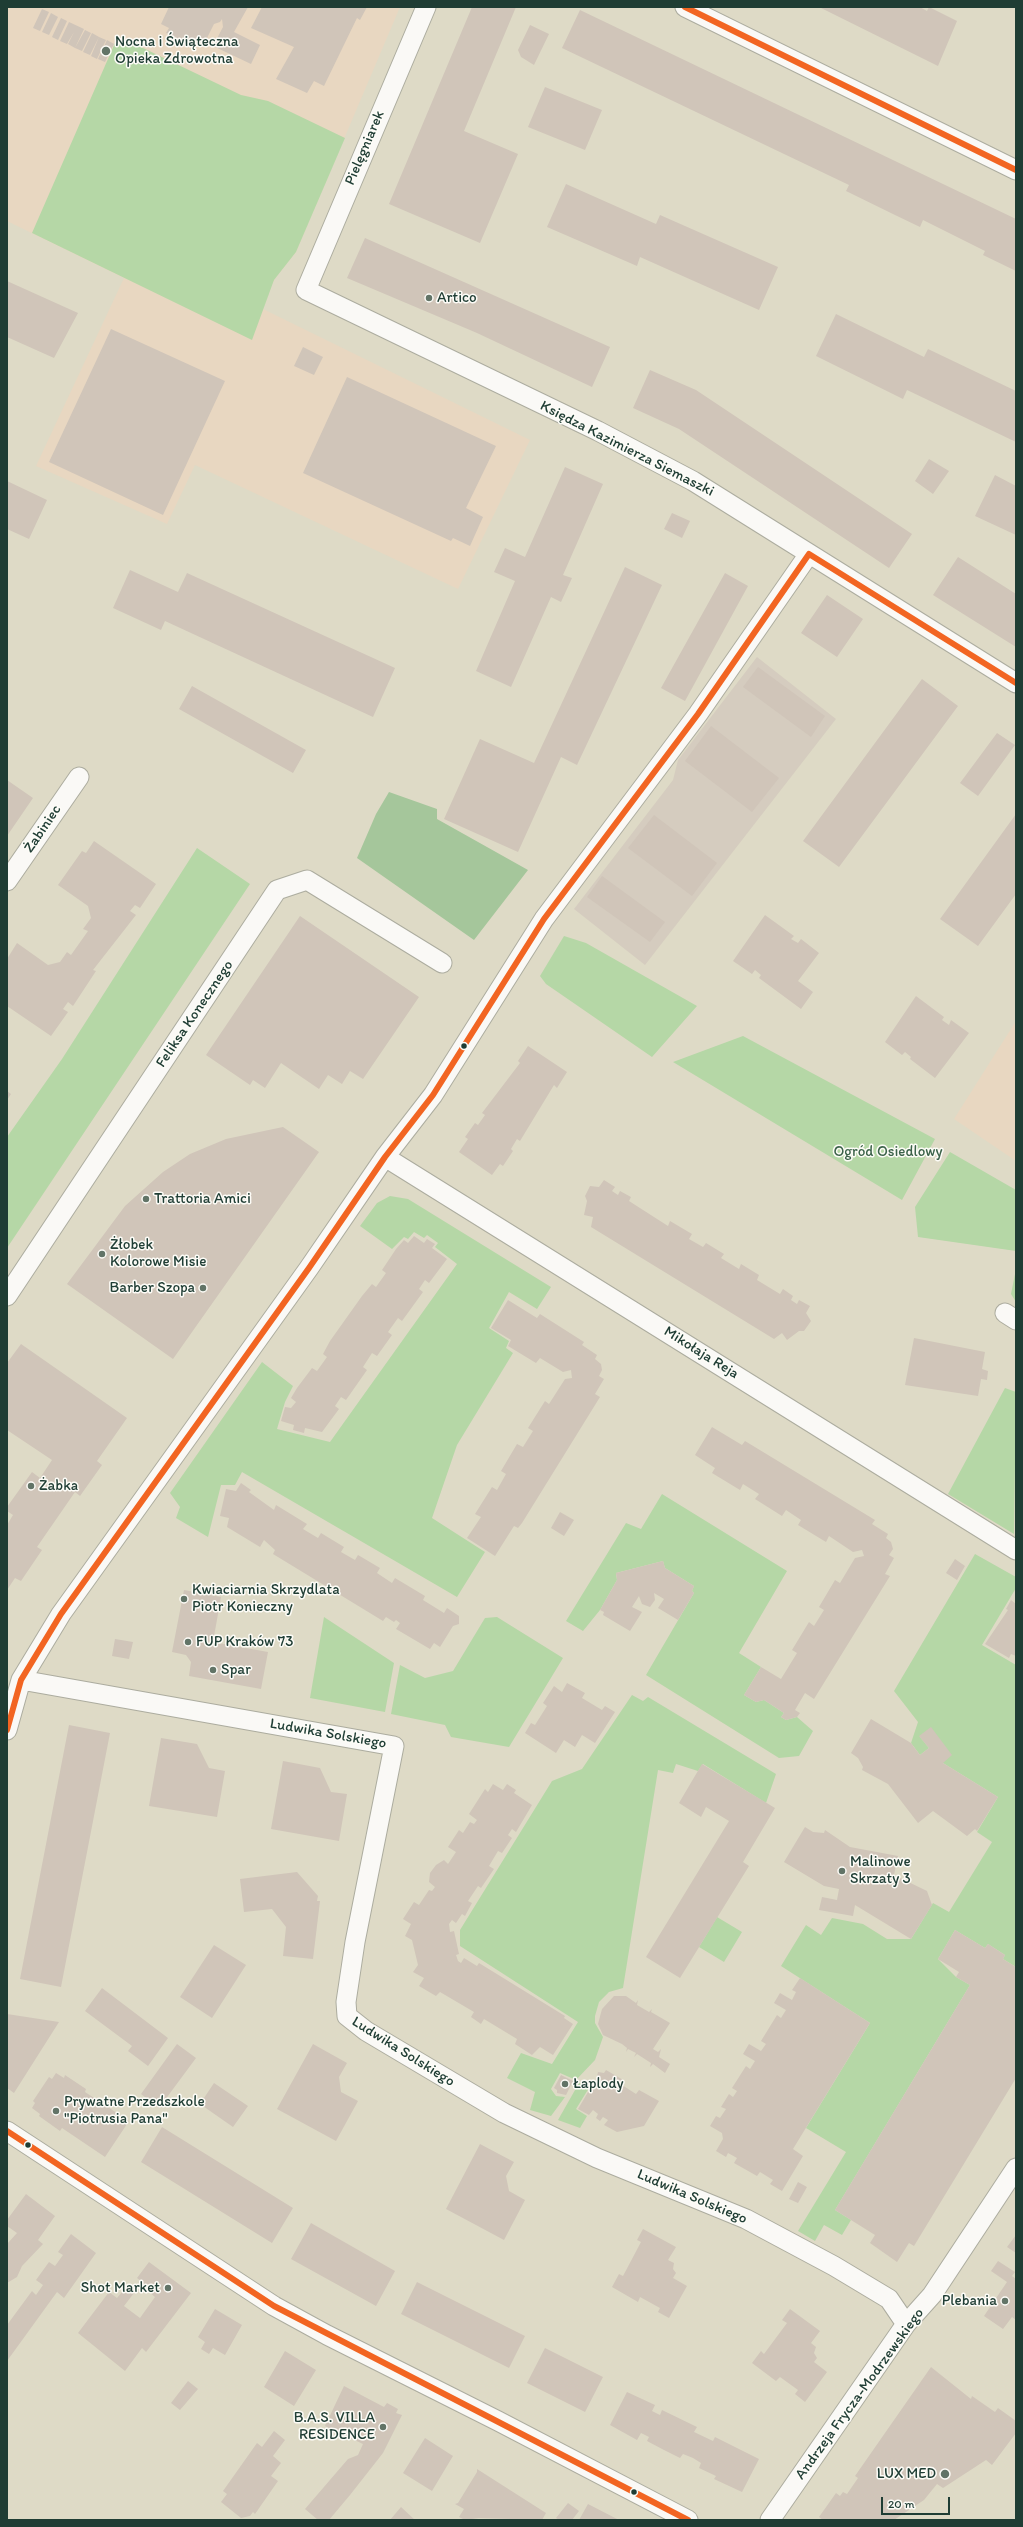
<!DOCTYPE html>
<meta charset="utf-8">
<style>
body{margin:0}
#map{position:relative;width:1023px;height:2527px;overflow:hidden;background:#dedac6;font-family:Itim,sans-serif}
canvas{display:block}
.frame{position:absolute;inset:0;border:8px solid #1f3d34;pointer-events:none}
.scale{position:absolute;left:881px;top:2497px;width:69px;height:18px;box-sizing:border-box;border:2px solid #1f3d34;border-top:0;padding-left:5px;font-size:12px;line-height:14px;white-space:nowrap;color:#1f3d34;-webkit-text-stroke:3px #fdfcf7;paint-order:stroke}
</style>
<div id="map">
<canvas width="1023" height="2527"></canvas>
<div class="frame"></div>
<div class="scale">20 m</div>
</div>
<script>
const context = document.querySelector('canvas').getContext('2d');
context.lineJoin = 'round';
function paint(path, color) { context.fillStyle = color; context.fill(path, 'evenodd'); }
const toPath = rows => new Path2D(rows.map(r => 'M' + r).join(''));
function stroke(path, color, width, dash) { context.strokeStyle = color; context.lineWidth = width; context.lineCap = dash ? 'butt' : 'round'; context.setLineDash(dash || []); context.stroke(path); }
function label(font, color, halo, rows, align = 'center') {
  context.font = font + ' Itim,sans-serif'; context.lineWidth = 3; context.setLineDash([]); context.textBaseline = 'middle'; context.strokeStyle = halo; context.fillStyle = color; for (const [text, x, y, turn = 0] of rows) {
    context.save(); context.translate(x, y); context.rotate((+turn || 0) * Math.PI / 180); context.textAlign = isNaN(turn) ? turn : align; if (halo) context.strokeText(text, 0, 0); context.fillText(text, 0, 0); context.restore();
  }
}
const built = toPath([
 [7,7,400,7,296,252,274,280,263,309,530,440,458,589,195,465,167,524,36,466,124,278,7,221],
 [1016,1021,1016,1161,954,1119]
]);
const industrial = toPath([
 [757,657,836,719,645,965,574,909,673,780,678,760]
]);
const green = toPath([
 [118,36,241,95,268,101,345,138,296,252,274,280,252,340,32,233],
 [197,848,250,884,7,1248,7,1137,62,1059],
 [564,936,586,943,697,1006,652,1057,546,984,540,976],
 [743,1036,935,1139,902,1200,673,1062],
 [950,1152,1016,1190,1016,1251,918,1237,915,1207],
 [390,1196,408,1199,551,1287,537,1309,509,1292,489,1328,509,1341,506,1348,513,1353,457,1445,432,1518,485,1552,457,1597,242,1472,235,1485,221,1485,208,1537,176,1518,180,1507,170,1493,262,1362,293,1386,285,1402,277,1429,330,1442,457,1264,435,1247,438,1243,427,1235,424,1238,414,1232,408,1239,404,1237,392,1249,360,1226,377,1203],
 [1016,1269,1016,1302,1011,1294],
 [1005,1388,1016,1392,1014,1534,948,1494],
 [662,1494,787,1571,739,1653,761,1667,744,1695,756,1702,764,1700,784,1713,781,1717,786,1720,797,1717,813,1731,799,1756,779,1758,646,1675,694,1593,692,1591,694,1586,665,1568,663,1561,616,1573,617,1580,600,1610,583,1631,566,1621,626,1523,641,1529],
 [975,1554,1016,1577,1016,1588,982,1645,1016,1665,1016,1967,1003,1959,1005,1955,988,1944,985,1948,955,1930,938,1959,956,1977,970,1985,835,2210,851,2220,842,2235,824,2225,815,2241,798,2231,846,2152,806,2128,870,2023,781,1966,806,1925,821,1935,832,1918,863,1924,887,1939,911,1939,933,1903,949,1912,992,1842,977,1832,998,1797,943,1763,919,1736,929,1748,920,1755,911,1743,918,1722,894,1691],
 [324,1617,394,1663,385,1712,310,1698],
 [497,1617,563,1658,509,1747,451,1737,445,1725,391,1714,400,1665,425,1678,453,1671,485,1618],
 [632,1695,643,1701,648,1697,776,1774,766,1803,703,1764,698,1771,676,1764,673,1773,658,1770,623,1988,609,1992,599,2002,595,2016,595,2023,603,2037,595,2060,576,2080,560,2073,551,2089,556,2096,565,2097,551,2116,530,2110,535,2092,507,2078,521,2053,552,2064,578,2022,460,1946,460,1930,552,1781,582,1769],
 [717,1917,742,1932,724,1962,699,1947],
 [579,2083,589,2088,576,2109,587,2116,580,2128,558,2120]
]);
const forest = toPath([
 [389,792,437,809,437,819,528,870,474,940,357,858,376,814]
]);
const building = toPath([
 [169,7,248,7,234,32,260,45,251,64,213,46,223,27,222,19,220,22,214,24,204,44,197,41,194,46,166,33,169,28,161,24],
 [262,7,367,7,360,20,357,18,324,86,314,81,307,93,276,79,294,47,251,28],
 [472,7,516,7,464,131,518,154,480,243,389,204],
 [819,7,920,7,927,11,929,7,957,21,938,66],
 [42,9,49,12,40,31,33,28],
 [580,10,1016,219,1016,271,983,255,985,251,923,220,920,227,895,215,846,191,849,185,562,48],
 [51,13,58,17,49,35,42,32],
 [61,18,67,21,58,40,52,37],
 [69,22,84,29,75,48,68,44,74,32,67,44,60,41],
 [530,25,549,34,534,65,521,57,518,50],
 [85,30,91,33,82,51,75,48],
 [92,33,99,37,90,55,83,52],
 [99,37,106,40,97,59,91,56],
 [107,40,114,44,105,62,98,59],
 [545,87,602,110,585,150,528,127],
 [566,184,656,224,660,215,778,267,759,310,640,257,637,266,547,227],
 [365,238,610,347,592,387,477,333,347,278],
 [7,281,78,313,54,358,7,337],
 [836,314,924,357,928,349,1016,391,1016,442,907,390,903,399,816,356],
 [111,329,225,381,163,515,49,462],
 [303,347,323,357,314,375,294,366],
 [650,370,696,390,912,534,889,568,679,429,633,408],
 [347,377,496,446,466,508,483,517,470,546,453,538,451,541,303,473],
 [929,459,949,471,933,494,915,481],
 [565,467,603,484,563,575,572,578,561,602,551,597,511,687,476,671,515,581,494,572,505,548,525,557],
 [995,475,1016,486,1016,535,975,516],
 [7,481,47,500,29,539,7,529],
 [672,513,690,521,682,538,664,529],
 [958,557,1016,594,1016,647,933,595],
 [625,567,662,585,577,765,561,757,518,852,444,819,480,739,534,763],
 [130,570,178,592,187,573,395,668,373,717,165,621,161,630,113,608],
 [725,573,748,586,685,701,661,688],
 [827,595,863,619,837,657,801,633],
 [758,667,825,716,811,737,743,687],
 [922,679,958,706,839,867,803,841],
 [192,686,306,750,293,773,179,709],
 [711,726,779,778,752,812,685,761],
 [997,733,1015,745,978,796,960,783],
 [7,780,33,798,7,836],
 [1016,814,1016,894,978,946,940,919],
 [654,815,717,863,692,896,628,848],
 [94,841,156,884,140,908,135,905,130,911,136,915,93,970,96,971,73,1006,68,1002,63,1009,68,1012,51,1036,7,1006,7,959,17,943,48,965,60,962,67,952,71,955,88,931,83,929,91,918,88,906,58,885,82,851,86,853],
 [602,876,665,922,650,942,587,897],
 [765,915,794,936,791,939,798,943,801,939,819,953,798,981,813,992,801,1009,759,978,761,975,755,970,752,974,733,961],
 [300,916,419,997,363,1079,350,1071,342,1084,328,1075,319,1089,281,1063,265,1088,253,1080,250,1085,206,1055],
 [916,996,944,1017,942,1020,949,1025,951,1020,969,1033,935,1078,910,1059,911,1057,905,1052,902,1055,885,1042],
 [528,1046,567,1072,557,1088,554,1085,520,1141,517,1139,511,1149,513,1151,503,1166,500,1164,492,1175,459,1152,468,1139,465,1137,475,1123,478,1125,485,1115,482,1113,520,1063,518,1061],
 [7,1091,11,1094,7,1100],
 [283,1127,319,1152,173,1359,67,1284,125,1206,163,1172,190,1154,226,1139],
 [604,1180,615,1187,612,1191,618,1195,620,1191,631,1197,629,1201,668,1226,670,1221,692,1234,689,1239,703,1247,706,1243,724,1254,721,1258,739,1269,741,1264,759,1275,757,1280,780,1294,783,1289,793,1296,791,1300,797,1304,799,1300,810,1306,806,1313,811,1321,804,1331,799,1331,787,1340,782,1333,774,1339,591,1227,593,1217,584,1215,587,1201,585,1196,590,1186,599,1187],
 [414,1236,424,1243,427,1239,435,1244,432,1248,447,1259,429,1283,425,1280,419,1289,423,1292,402,1321,398,1318,388,1332,392,1335,377,1356,372,1353,363,1367,367,1370,346,1400,341,1397,335,1406,339,1409,322,1432,305,1428,304,1433,293,1430,294,1425,281,1421,285,1407,291,1408,296,1402,291,1398,297,1388,312,1368,317,1371,327,1357,323,1354,330,1341,362,1296,372,1284,376,1287,386,1273,382,1270,396,1249,404,1240,408,1243],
 [508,1300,537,1318,540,1314,584,1342,582,1345,597,1355,595,1359,601,1364,602,1370,599,1376,604,1379,595,1394,600,1397,522,1523,518,1528,514,1526,495,1556,467,1538,481,1517,475,1514,492,1487,497,1490,506,1474,501,1471,517,1444,523,1447,533,1431,528,1428,545,1401,549,1404,565,1379,572,1378,571,1370,563,1372,540,1358,536,1363,508,1346,511,1340,491,1328],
 [914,1338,985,1352,982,1369,988,1371,987,1380,981,1379,978,1396,905,1385],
 [21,1344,127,1418,97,1461,102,1465,80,1496,75,1492,37,1547,42,1550,21,1581,15,1578,7,1590,7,1525,13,1515,7,1511,7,1507,32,1472,40,1478,52,1460,7,1430,7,1363],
 [712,1427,742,1445,745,1441,875,1520,872,1524,888,1534,886,1538,891,1542,893,1549,889,1555,894,1558,885,1574,890,1576,814,1699,805,1693,795,1710,800,1713,797,1717,786,1720,781,1717,784,1713,764,1700,756,1702,744,1695,761,1667,781,1679,797,1653,792,1650,809,1622,814,1626,824,1610,819,1607,835,1580,840,1583,855,1558,864,1556,862,1550,853,1552,829,1536,826,1542,798,1525,801,1520,786,1510,782,1516,755,1499,759,1494,743,1484,740,1490,712,1473,715,1468,695,1455],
 [241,1483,251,1490,249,1492,274,1510,276,1505,307,1524,303,1529,318,1538,321,1533,344,1547,341,1552,355,1560,358,1555,380,1568,377,1573,392,1583,395,1578,425,1596,423,1600,444,1613,447,1608,459,1616,459,1624,453,1626,440,1647,434,1643,430,1649,396,1629,400,1623,396,1620,394,1622,386,1617,383,1621,273,1554,275,1550,264,1540,260,1547,227,1527,229,1518,220,1516,226,1489,236,1491],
 [560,1512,574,1520,564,1536,551,1528],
 [955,1559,965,1566,957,1580,946,1573],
 [663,1561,665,1568,694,1586,692,1591,694,1593,678,1620,658,1608,664,1599,654,1593,655,1600,650,1607,642,1604,639,1596,632,1607,642,1612,630,1631,603,1615,604,1612,600,1610,617,1580,616,1573],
 [184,1590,221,1597,213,1642,268,1652,261,1689,189,1676,191,1662,186,1655,172,1652],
 [1011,1600,1016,1604,1016,1656,1011,1654,1009,1658,985,1644,1008,1610,1006,1609],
 [115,1639,133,1642,129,1659,112,1656],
 [567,1683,585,1693,582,1698,602,1710,605,1706,615,1712,595,1743,582,1735,575,1747,564,1740,556,1753,525,1733,531,1723,535,1725,547,1706,543,1703,554,1686,562,1692],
 [871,1719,911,1743,920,1755,929,1748,919,1736,931,1727,952,1755,943,1763,998,1797,977,1831,975,1829,967,1836,933,1811,918,1823,888,1784,862,1770,863,1767,858,1758,851,1753],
 [69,1725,110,1733,61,1987,20,1979],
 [161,1738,197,1744,209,1768,225,1771,217,1817,149,1806],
 [283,1761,320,1768,331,1792,347,1794,339,1841,271,1829],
 [702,1764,775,1808,743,1862,749,1866,680,1978,646,1957,729,1821,706,1807,701,1817,679,1803],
 [493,1784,503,1790,507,1784,516,1790,514,1793,532,1805,516,1832,512,1829,508,1835,512,1838,502,1853,498,1851,489,1866,494,1869,481,1888,478,1886,468,1901,472,1903,465,1916,462,1914,456,1923,452,1920,449,1924,450,1932,454,1931,459,1954,456,1955,458,1961,461,1963,464,1958,477,1966,479,1963,565,2016,564,2018,573,2024,553,2055,540,2047,532,2055,515,2044,517,2039,484,2019,481,2024,471,2017,474,2012,440,1992,436,1996,419,1986,424,1978,413,1972,418,1965,412,1940,405,1936,411,1924,403,1919,414,1902,419,1905,429,1890,432,1891,435,1887,429,1882,430,1873,436,1865,444,1860,448,1864,456,1852,448,1847,459,1830,463,1833,470,1822,474,1824,477,1820,469,1814,485,1789,488,1792],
 [805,1827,813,1832,824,1833,825,1830,850,1847,898,1856,894,1875,927,1891,932,1905,911,1939,855,1905,853,1916,819,1910,822,1897,837,1900,839,1889,824,1886,784,1862],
 [297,1872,318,1896,317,1901,320,1901,313,1959,283,1956,286,1927,272,1909,244,1912,240,1879],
 [955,1930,985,1948,988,1944,1005,1955,1003,1959,1016,1967,1016,2078,914,2246,909,2243,897,2262,870,2243,875,2235,835,2210,970,1985,956,1977,959,1972,938,1959],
 [214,1945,246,1965,212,2018,180,1997],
 [800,1978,870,2023,793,2149,803,2156,782,2191,770,2184,773,2180,760,2172,757,2176,734,2163,737,2158,728,2153,726,2157,716,2151,723,2139,722,2133,710,2126,716,2116,720,2118,726,2109,721,2107,729,2094,733,2097,737,2091,732,2088,746,2066,750,2069,755,2061,743,2054,749,2044,761,2051,766,2044,761,2041,777,2015,781,2018,786,2010,774,2003,780,1993,792,2000,796,1992,792,1990],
 [102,1988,168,2038,148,2066,128,2051,132,2046,85,2011],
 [614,1996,626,1996,636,2003,638,2000,637,2005,649,2012,652,2009,651,2012,670,2023,653,2049,658,2052,661,2049,659,2057,670,2064,665,2073,653,2064,650,2067,651,2063,637,2054,634,2057,636,2053,628,2049,626,2052,627,2048,622,2044,603,2035,598,2024,602,2009],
 [7,2014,59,2022,14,2093,7,2088],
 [177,2044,196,2058,159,2108,141,2094],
 [313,2044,347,2063,339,2077,341,2092,358,2101,336,2141,277,2109],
 [606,2070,625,2081,622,2085,636,2094,639,2090,659,2101,644,2126,617,2132,604,2125,608,2120,603,2117,600,2121,596,2118,598,2114,593,2110,589,2115,578,2109,591,2087,594,2089,598,2072,604,2073],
 [56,2073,64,2078,65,2075,86,2089,85,2092,129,2121,105,2157,62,2128,60,2131,39,2116,40,2114,32,2108,35,2103,33,2101,49,2077,52,2079],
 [561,2075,573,2081,566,2095,557,2093,557,2090,554,2088],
 [214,2083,248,2106,233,2127,200,2104],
 [162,2127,293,2208,272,2243,141,2162],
 [480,2144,514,2162,506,2176,509,2191,525,2200,504,2240,446,2209],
 [798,2182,807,2187,798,2203,789,2199],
 [26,2194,55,2216,38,2240,43,2244,22,2266,17,2277,7,2283,7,2244,17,2233,7,2226,7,2220],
 [311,2223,395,2271,376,2306,291,2259],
 [643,2229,676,2247,668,2260,674,2263,673,2269,676,2273,673,2278,687,2286,669,2318,658,2312,660,2308,640,2297,638,2302,612,2287,619,2274,623,2276,641,2242,637,2240],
 [71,2234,96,2253,64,2298,57,2292,7,2361,7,2325,32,2291,36,2295,43,2285,36,2280,49,2262,55,2266,63,2255,58,2252],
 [1016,2235,1016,2253,1007,2247],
 [998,2261,1015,2272,1012,2276,1016,2279,1016,2320,1012,2317,1003,2329,984,2316,1007,2282,991,2271],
 [149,2262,191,2293,146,2352,142,2348,125,2371,78,2333,109,2292,117,2298,126,2287,134,2293,124,2306,140,2318,155,2297,148,2291,150,2288,137,2278],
 [417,2282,525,2336,509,2368,401,2314],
 [215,2309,242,2325,225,2355,213,2348,209,2354,201,2349,205,2342,198,2337],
 [790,2309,820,2331,811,2343,816,2347,814,2353,817,2358,814,2362,827,2372,805,2402,795,2394,798,2390,780,2377,776,2381,752,2363,761,2351,764,2354,787,2323,782,2320],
 [545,2348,603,2377,585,2412,527,2383],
 [285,2351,316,2370,294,2406,264,2387],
 [931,2367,971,2399,972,2396,995,2412,998,2408,1016,2421,1016,2433,992,2465,986,2460,943,2488,937,2484,924,2500,894,2520,823,2520,819,2517,836,2493,840,2496,843,2492,847,2494,858,2478,855,2476],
 [188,2381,198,2389,180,2410,171,2403],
 [344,2386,384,2407,387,2403,398,2409,396,2413,402,2415,383,2453,350,2495,329,2520,318,2520,305,2509,348,2459,358,2455,363,2444,325,2426],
 [627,2392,655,2405,652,2411,660,2415,662,2410,697,2427,694,2432,713,2441,715,2437,759,2459,742,2492,714,2479,716,2476,699,2468,701,2463,693,2458,683,2454,680,2458,664,2450,647,2441,649,2437,641,2433,637,2440,610,2425],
 [274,2431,285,2440,273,2456,281,2463,271,2476,278,2481,255,2514,253,2512,250,2516,241,2518,221,2502,227,2494,223,2491,257,2443,262,2447],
 [425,2438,453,2456,432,2491,403,2473],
 [477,2469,546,2513,542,2520,479,2518,465,2520,459,2517,464,2509,455,2504,458,2503,477,2472],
 [568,2503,579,2511,572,2520,559,2520,556,2518],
 [588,2504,619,2520,579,2520],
 [401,2507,415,2520,390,2520]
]);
const street = toPath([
 [426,7,306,290,598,431,693,481,1016,683],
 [685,7,1016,170],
 [7,881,79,777],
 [385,1157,1016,1550],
 [7,1296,277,890,307,880,442,963],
 [1005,1313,1016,1320],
 [21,1680,394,1746,355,1942,346,2002,347,2016,366,2031,504,2113,597,2158,746,2219,834,2266,889,2299,906,2324],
 [7,1730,21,1680,61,1614,309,1268,385,1157,433,1095,544,919,698,714,809,554],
 [7,2131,274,2306,327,2335,498,2421,688,2520],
 [770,2520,906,2324,932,2295,1016,2168]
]);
const bus1 = toPath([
 [685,7,1016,170],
 [7,1730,21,1680,61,1614,309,1268,385,1157,433,1095,544,919,698,714,809,554,1016,683],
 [7,2131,274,2306,688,2520]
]);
const markers = [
 [106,51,5,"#627467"],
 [429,298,4,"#627467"],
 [464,1046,3.5,"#1f3d34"],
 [146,1199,4,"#627467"],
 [102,1254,4,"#627467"],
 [203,1288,4,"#627467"],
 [31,1486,4,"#627467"],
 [184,1599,4,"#627467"],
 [188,1642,4,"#627467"],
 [213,1670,4,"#627467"],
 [842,1871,4,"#627467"],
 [565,2084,4,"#627467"],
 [56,2111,4,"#627467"],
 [28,2145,3.5,"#1f3d34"],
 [168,2288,4,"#627467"],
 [1005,2301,4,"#627467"],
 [383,2427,4,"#627467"],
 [945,2474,5,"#627467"],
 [634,2492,3.5,"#1f3d34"]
];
const poiNames = [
 ["Nocna i Świąteczna",115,42],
 ["Opieka Zdrowotna",115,59],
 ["Artico",437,298],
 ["Trattoria Amici",154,1199],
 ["Żłobek",110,1245],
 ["Kolorowe Misie",110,1262],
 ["Barber Szopa",195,1288,"right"],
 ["Żabka",39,1486],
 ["Kwiaciarnia Skrzydlata",192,1590],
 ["Piotr Konieczny",192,1607],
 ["FUP Kraków 73",196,1642],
 ["Spar",221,1670],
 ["Malinowe",850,1862],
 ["Skrzaty 3",850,1879],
 ["Łaplody",573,2084],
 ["Prywatne Przedszkole",64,2102],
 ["\"Piotrusia Pana\"",64,2119],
 ["Shot Market",160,2288,"right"],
 ["Plebania",997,2301,"right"],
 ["B.A.S. VILLA",375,2418,"right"],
 ["RESIDENCE",375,2435,"right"],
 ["LUX MED",936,2474,"right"]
];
const streetNames = [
 ["Pielęgniarek",365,148,-67],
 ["Księdza Kazimierza Siemaszki",627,449,27],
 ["Żabiniec",43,829,-56],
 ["Feliksa Konecznego",195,1014,-56],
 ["Mikołaja Reja",701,1353,32],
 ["Ludwika Solskiego",328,1734,10],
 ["Ludwika Solskiego",403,2052,32],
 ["Ludwika Solskiego",692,2197,23],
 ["Andrzeja Frycza-Modrzewskiego",860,2394,-54]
];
const parkNames = [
 ["Ogród Osiedlowy",888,1152]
];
paint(built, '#e8d7c1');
paint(industrial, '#d5ccbf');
paint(green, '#b5d7a6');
paint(forest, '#a5c69b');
paint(building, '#d0c5b9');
stroke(street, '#acac9f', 21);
stroke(street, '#faf9f6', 19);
stroke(bus1, '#f26522', 6);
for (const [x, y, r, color] of markers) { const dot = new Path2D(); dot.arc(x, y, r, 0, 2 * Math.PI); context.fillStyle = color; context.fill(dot); stroke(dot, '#fdfcf7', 1.5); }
label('15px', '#1f3d34', '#fdfcf7', poiNames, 'left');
label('15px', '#1f3d34', '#fdfcf7', streetNames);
label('15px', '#3c634a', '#fdfcf7', parkNames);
</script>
